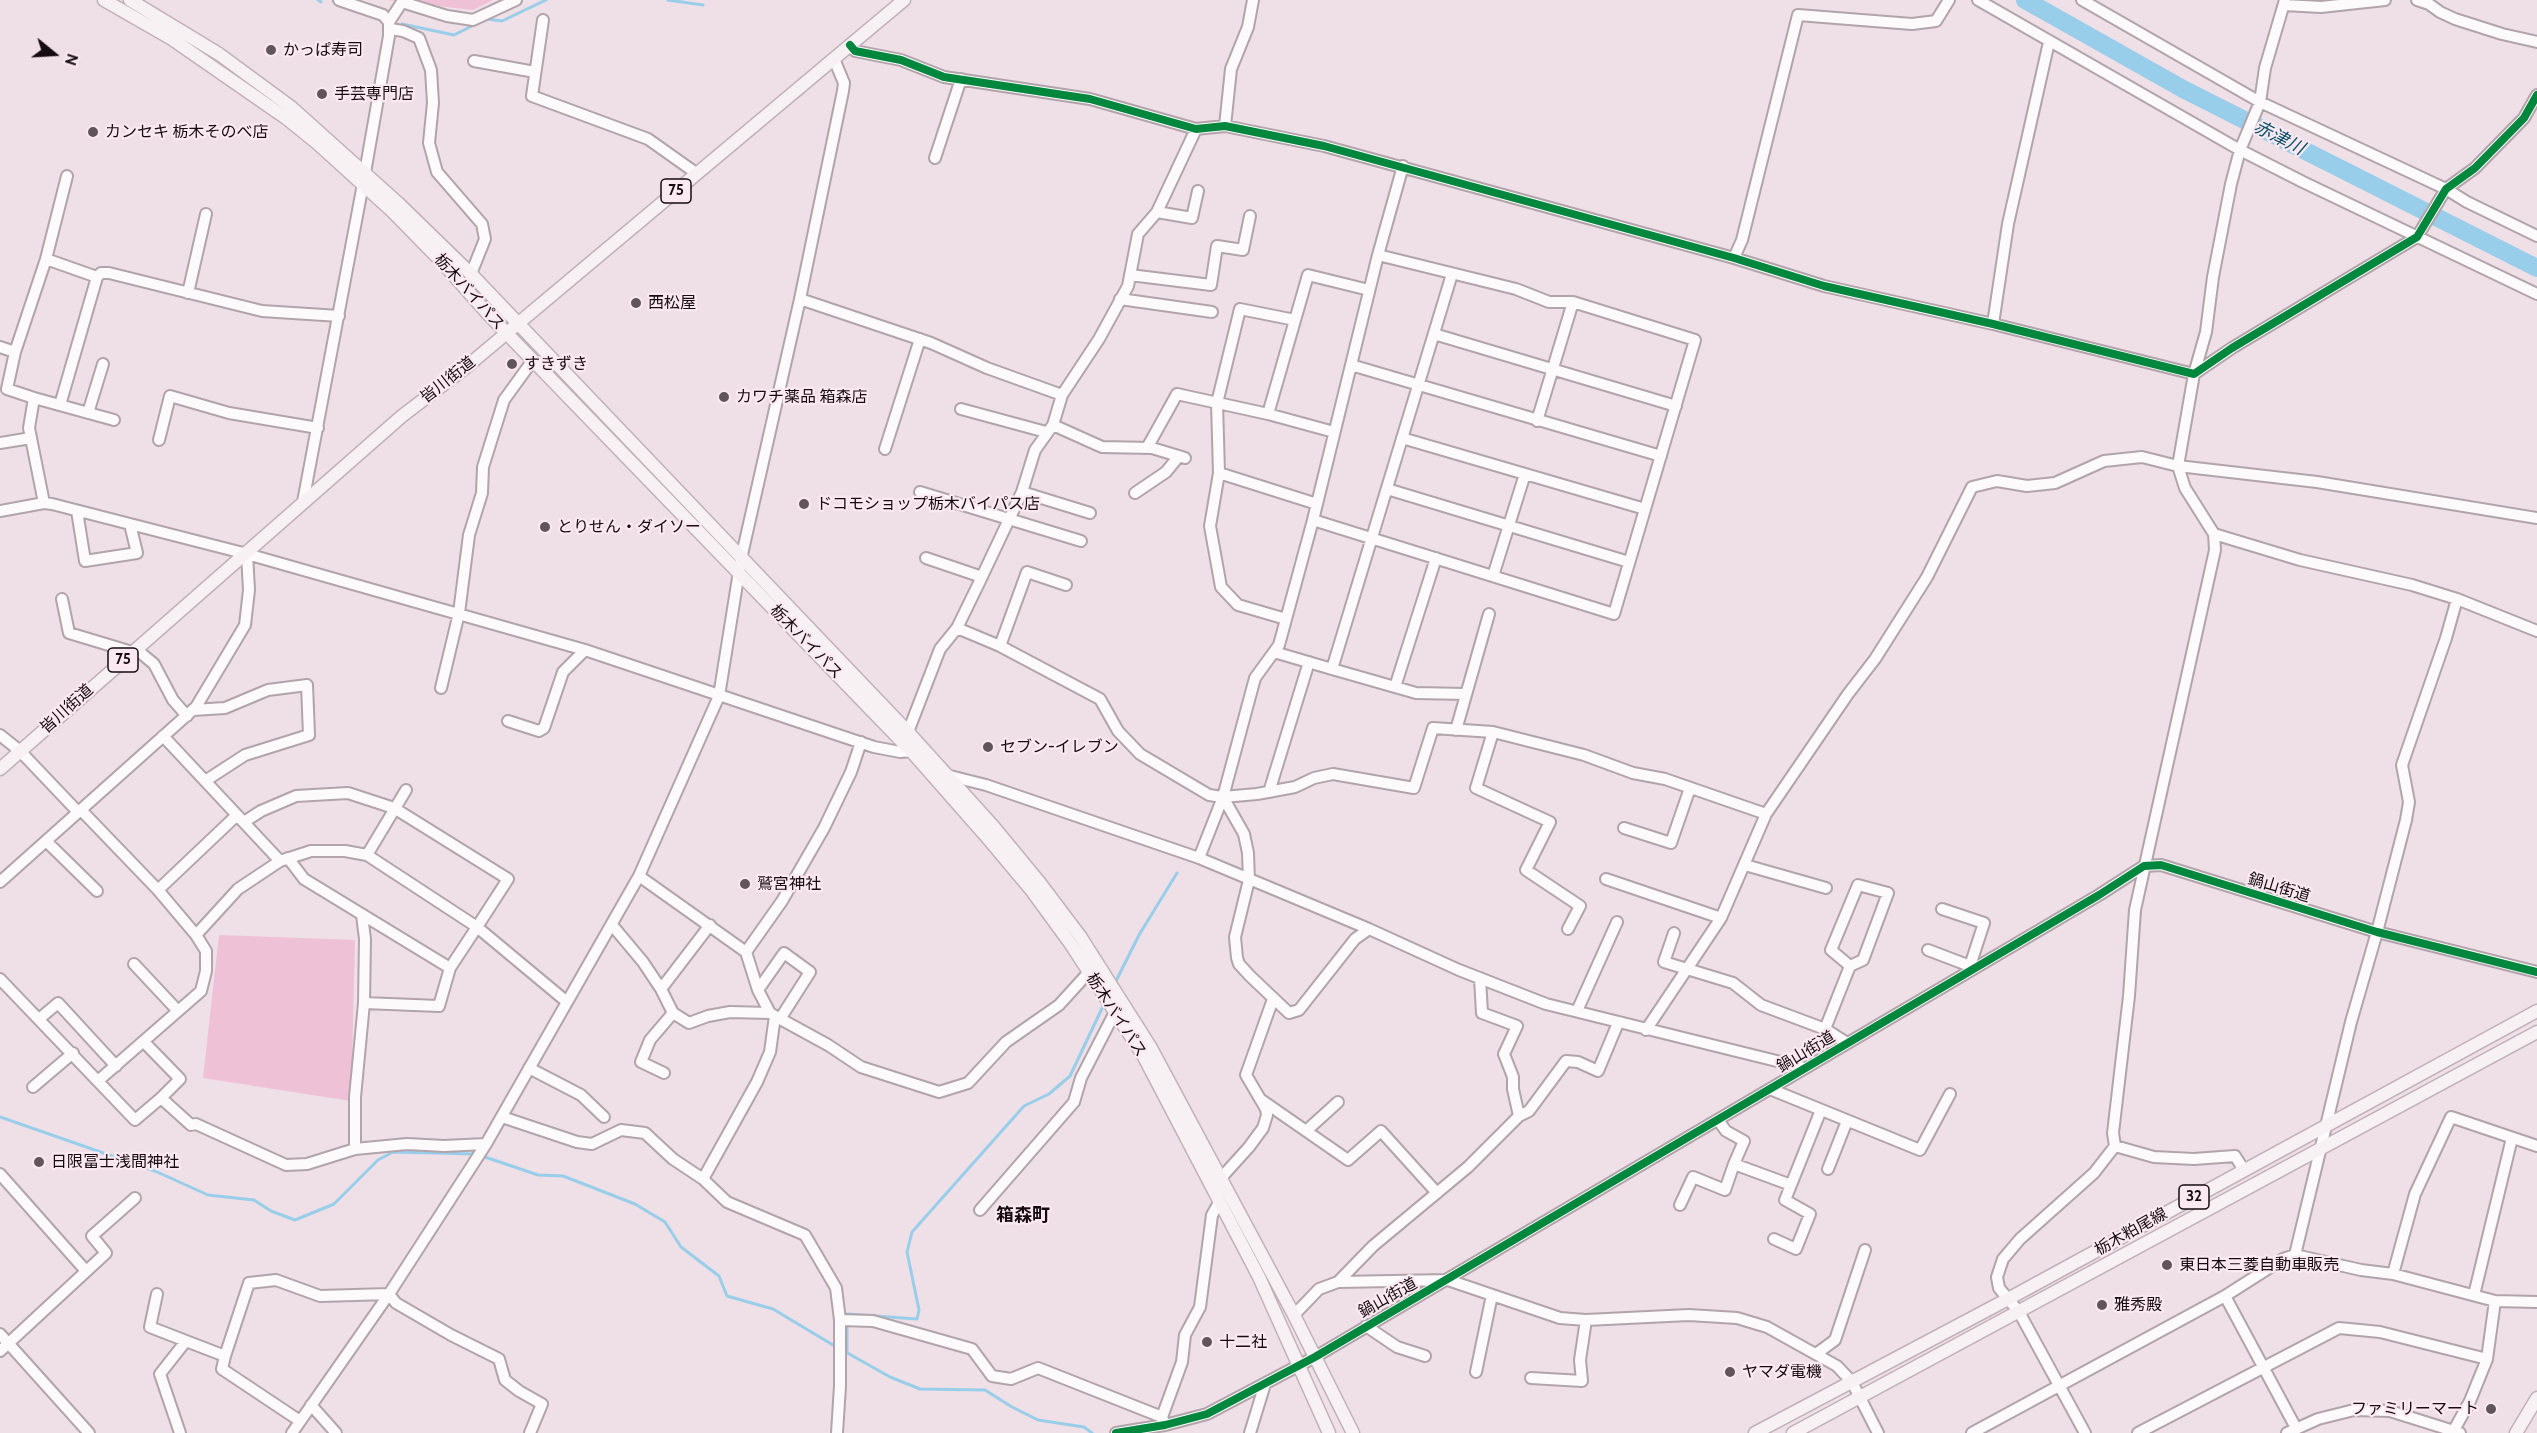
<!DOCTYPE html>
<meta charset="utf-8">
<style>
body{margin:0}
#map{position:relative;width:2537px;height:1433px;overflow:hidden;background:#efdfe6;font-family:Cabin,sans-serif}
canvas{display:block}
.north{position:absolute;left:24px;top:24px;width:60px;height:60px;-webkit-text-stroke:4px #fbe9f1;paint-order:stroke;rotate:108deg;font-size:16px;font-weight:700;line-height:24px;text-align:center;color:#150b10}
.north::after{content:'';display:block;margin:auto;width:21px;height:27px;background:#150b10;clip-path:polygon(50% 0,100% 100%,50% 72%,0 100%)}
</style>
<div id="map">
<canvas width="2537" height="1433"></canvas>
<div class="north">N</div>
</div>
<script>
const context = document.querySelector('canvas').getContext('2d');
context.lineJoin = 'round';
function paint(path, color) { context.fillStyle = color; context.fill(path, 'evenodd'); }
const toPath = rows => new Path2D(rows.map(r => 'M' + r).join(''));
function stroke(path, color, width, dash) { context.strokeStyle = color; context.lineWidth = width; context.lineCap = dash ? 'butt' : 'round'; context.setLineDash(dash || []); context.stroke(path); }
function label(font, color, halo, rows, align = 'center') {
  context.font = font + ' Cabin,"Noto Sans JP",sans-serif'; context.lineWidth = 4.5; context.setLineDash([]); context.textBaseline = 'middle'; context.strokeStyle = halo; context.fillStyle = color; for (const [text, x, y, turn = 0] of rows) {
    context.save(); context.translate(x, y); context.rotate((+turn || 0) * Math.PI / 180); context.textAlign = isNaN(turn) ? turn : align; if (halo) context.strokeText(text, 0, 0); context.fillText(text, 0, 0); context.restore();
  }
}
const green = toPath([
 [386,0,493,0,473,10],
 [219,935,355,940,351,1101,203,1078]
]);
const stream = toPath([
 [318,0,321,2],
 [668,0,703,5],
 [487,19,502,21,546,0],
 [402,24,454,35,478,23],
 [1115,983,1139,935,1177,873],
 [0,1117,155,1171,208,1195,254,1200,271,1211,295,1220,334,1204,378,1160,393,1152,476,1154],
 [482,1156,538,1175,563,1176,635,1204,665,1222,681,1247,719,1276,727,1296,773,1309,838,1348],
 [847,1317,847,1314,917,1319,919,1310,907,1252,912,1232,1024,1106,1049,1094,1070,1076,1105,1002],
 [847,1323,847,1353],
 [844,1351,890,1377,920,1389,985,1390,1012,1407,1038,1420,1084,1427,1092,1433]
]);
const river = toPath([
 [2025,0,2183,89,2537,268]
]);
const minor = toPath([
 [339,0,383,15,389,22],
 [1978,0,2240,150,2303,182,2537,294],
 [2082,0,2260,102,2446,189,2467,202,2537,236],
 [2417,0,2429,4,2440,12,2455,19,2502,34,2537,42],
 [2284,5,2321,7,2385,0],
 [543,20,532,96,648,139,696,173],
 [390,29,403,31,419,38,431,70,433,103,429,143,437,172,482,224,485,239,471,274],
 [850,45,855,51,901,60,944,77,1090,99,1196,129,1225,126,1324,146,1734,258,1824,286,1993,324,2194,374,2232,348,2417,237,2446,189,2475,168,2524,118,2537,95],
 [474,61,535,72],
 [1225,126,1231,69,1248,27,1253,0],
 [935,158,961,79],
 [1157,212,1192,218,1198,191],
 [1734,258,1742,240,1798,15,1912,24,1936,21,1949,0],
 [46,259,67,176],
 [1130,275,1211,285,1217,246,1243,250,1250,216],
 [188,293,206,214],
 [800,299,931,343,987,368,1062,395],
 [1120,299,1212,312],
 [1993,324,2008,224,2049,42],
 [1434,334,1676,406],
 [0,347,15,352],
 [1351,365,1661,456],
 [34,398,114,420],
 [60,405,97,277],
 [961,409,1046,432],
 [88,413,103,364],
 [1537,421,1573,302],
 [1053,425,1102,447,1152,448,1185,458],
 [1334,432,1268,414,1308,275,1369,290],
 [1402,438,1645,509],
 [159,440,170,396,229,413,318,428],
 [0,443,31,438],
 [1147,448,1177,394,1268,414],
 [885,449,920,339],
 [1219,473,1317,504],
 [1387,489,1629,562],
 [920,492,1081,541],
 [1022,492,1090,513],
 [1135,493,1166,472,1179,456],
 [303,502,363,184,389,36,389,22,402,2,447,16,473,20,516,0],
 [44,503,29,428,34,398,7,389,15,352,46,259,97,277,101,273,109,273,262,311,339,316],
 [0,511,44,503,52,504,247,554,585,650,874,747,900,752,917,751],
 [77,511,85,561,137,553,130,524],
 [1313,520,1614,614,1695,340,1573,302,1549,302,1516,289,1378,255],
 [2214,534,2300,560,2412,585,2457,599,2537,631],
 [926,558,982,577],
 [1493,576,1525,474],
 [62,599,69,633,132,652],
 [1286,619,1238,605,1221,587,1210,526,1219,473,1217,403,1240,309,1295,320],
 [957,628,1000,646,1100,699,1118,731,1140,754,1209,795,1223,797,1257,794,1295,787,1314,778,1333,774,1414,788,1433,728,1493,732,1584,755,1633,773,1665,779,1766,814],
 [1000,646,1027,572,1066,585],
 [136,649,154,664,173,700,187,716],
 [1274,652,1332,669,1452,274],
 [1332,669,1416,693,1466,694],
 [1395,687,1436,558],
 [441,688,459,613,469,535,482,493,483,467,504,400,533,360],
 [193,710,225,708,268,690,307,685,309,735,245,755,205,781],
 [508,721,539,731,544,728,563,672,585,650],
 [1456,730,1489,614],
 [908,732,940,649,957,628,978,585,1022,492,1035,450,1053,425,1062,395,1099,339,1128,286,1138,234,1157,212,1196,129],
 [1493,732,1476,788,1550,822,1526,870,1580,906,1568,929],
 [0,735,20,751,78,812],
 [163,736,280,861],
 [946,775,986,785,1199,858,1369,929,1459,970,1546,1004,1805,1068],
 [1269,792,1309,662],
 [1223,797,1244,834,1248,853,1249,880,1235,937,1237,958,1239,964,1250,976,1289,1013,1299,1010,1355,939,1369,929],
 [81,810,158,890,196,935,238,889,280,861,311,851,345,851,367,855,477,927,508,879,394,808,348,793,296,796,261,811,244,822],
 [1624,828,1671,843,1690,788],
 [46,841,97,891],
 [367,855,406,790],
 [288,858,304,879,450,968],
 [1199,858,1223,797,1255,678,1279,645,1313,520,1378,255,1403,166],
 [1745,865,1826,888],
 [639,876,746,952,758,990,770,1013,775,1016,770,1052,757,1082,703,1179],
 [1606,879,1721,918],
 [0,882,196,707,245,625,249,590,247,554],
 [158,890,237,815],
 [1942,909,1984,923,1968,972],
 [612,925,643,962,661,989,673,1013,689,1023,708,1016,730,1012,770,1013],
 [1674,933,1664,962,1733,983,1761,1005,1825,1029],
 [1928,950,1970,966],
 [746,952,782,901,824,828,851,772,861,742],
 [134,964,178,1011],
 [0,979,135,1120,161,1098,191,1125,196,1124,286,1165,307,1164,355,1149,407,1144,444,1146,486,1144],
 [661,989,710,925],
 [758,990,784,953,810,972,780,1019],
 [364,1003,439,1006,450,968,477,927,567,1002],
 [1577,1011,1617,922],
 [775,1016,828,1045,861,1067,939,1092,968,1083,1006,1042,1059,1005,1089,972],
 [39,1019,58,1003,116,1066],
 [1646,1030,1721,918,1766,814,1848,694,1875,659,1927,577,1972,487,1997,481,2027,486,2055,483,2104,461,2142,457,2178,466,2317,482,2537,518],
 [144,1042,180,1079,161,1098],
 [1847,1043,1825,1029,1850,966,1863,960,1888,893,1858,885,1831,950,1850,966],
 [529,1068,581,1095,604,1117],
 [664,1073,641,1062,650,1040,673,1013],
 [99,1080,201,991,206,971,206,951,196,935],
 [33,1087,73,1053],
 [1770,1089,1920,1150,1950,1094],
 [1260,1099,1348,1160,1381,1131,1437,1193],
 [1519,1116,1529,1111,1566,1061,1578,1062,1598,1071,1618,1023],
 [502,1117,577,1142,592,1144,621,1130,645,1133,673,1159,703,1179,727,1202,805,1235,836,1288,840,1320,840,1386,837,1433],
 [1718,1120,1726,1131,1744,1141,1734,1164],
 [1306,1131,1338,1102],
 [2115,1146,2154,1157,2194,1159,2235,1156,2244,1170],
 [355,1149,355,1097,364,1003,365,939,362,915],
 [1828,1169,1847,1121],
 [0,1174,86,1271],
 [1221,1178,1249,1147,1263,1128,1267,1115,1266,1109,1246,1075,1273,999],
 [1680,1205,1693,1177,1725,1190,1734,1164,1791,1185],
 [980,1210,1074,1102,1081,1078,1115,1012],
 [1774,1239,1796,1249,1810,1214,1785,1200,1821,1110],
 [2295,1255,2351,1022,2377,932,2406,820,2409,802,2402,765,2446,638,2457,599],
 [2393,1274,2415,1194,2451,1117,2537,1146],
 [1338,1282,1448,1280,1560,1318,1586,1320,1689,1315,1737,1318,1767,1327,1837,1366,1852,1382,1878,1433],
 [157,1294,150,1327,186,1341],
 [2474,1295,2512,1138],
 [2225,1296,2296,1428],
 [1294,1315,1319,1289,1338,1282,1373,1246,1468,1167,1519,1116,1513,1089,1513,1077,1504,1054,1517,1026,1482,1013,1480,978],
 [840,1320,873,1321,972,1349,992,1376,1011,1379,1038,1368,1162,1417,1165,1425],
 [1366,1326,1397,1347,1425,1356],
 [0,1334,89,1433],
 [0,1351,106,1253,92,1236,135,1198],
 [1816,1354,1835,1340,1865,1250],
 [225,1356,222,1369,300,1421],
 [1476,1372,1492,1295],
 [1531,1378,1582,1381,1580,1360,1586,1320],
 [311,1405,336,1433],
 [1162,1417,1182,1362,1185,1335,1200,1307,1212,1215,1220,1201],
 [2454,1430,2470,1401,2487,1359],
 [180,1433,160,1374,186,1341,225,1356,249,1283,276,1280,320,1296,389,1294,396,1303,451,1335,499,1359,505,1380,519,1391,542,1404,530,1433],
 [292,1433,389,1294,486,1144,639,876,719,696,741,559,800,299,843,91,844,83,834,59],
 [1116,1433,1165,1425,1207,1414,1315,1357,2099,895,2144,866,2161,865,2377,932,2537,972],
 [1250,1433,1265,1384],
 [1972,1433,2225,1296,2283,1259,2295,1255,2361,1270,2393,1274,2495,1301,2537,1302],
 [2085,1433,2019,1312,1999,1288,1997,1277,2003,1259,2020,1239,2094,1173,2115,1146,2113,1133,2129,996,2135,910,2215,550,2214,534,2185,488,2178,466,2194,374,2206,332,2213,277,2231,184,2240,150,2260,102,2265,68,2285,0],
 [2138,1433,2339,1328,2380,1332,2487,1359,2495,1301],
 [2287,1433,2318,1419,2354,1410,2390,1411,2460,1433]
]);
const major = toPath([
 [104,0,172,39,286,118,317,143,392,211,442,262,488,314,912,752,985,835,1032,891,1070,943,1143,1055,1259,1277,1329,1433],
 [130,0,219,54,291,107,398,203,471,274,908,732,993,826,1040,883,1080,936,1151,1048,1294,1315,1353,1433],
 [0,769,402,416,465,368,904,0],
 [1755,1433,2008,1299,2537,1011],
 [1793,1433,2537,1032],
 [2516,1433,2537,1398]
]);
const cycleway = toPath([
 [850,45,855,51,901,60,944,77,1090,99,1196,129,1225,126,1324,146,1734,258,1824,286,1993,324,2194,374,2232,348,2417,237,2446,189,2475,168,2524,118,2537,95],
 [1116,1433,1165,1425,1207,1414,1315,1357,2099,895,2144,866,2161,865,2377,932,2537,972]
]);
const markers = [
 [271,50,6,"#61555b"],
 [322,94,6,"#61555b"],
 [93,132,6,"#61555b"],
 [636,303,6,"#61555b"],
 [512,364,6,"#61555b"],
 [724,397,6,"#61555b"],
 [804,504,6,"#61555b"],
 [545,527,6,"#61555b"],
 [988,747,6,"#61555b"],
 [745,884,6,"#61555b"],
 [39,1162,6,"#61555b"],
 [2167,1265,6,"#61555b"],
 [2102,1305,6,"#61555b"],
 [1207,1342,6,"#61555b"],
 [1730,1372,6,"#61555b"],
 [2491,1409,6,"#61555b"]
];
const shields = [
 [676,191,30],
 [123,660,30],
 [2194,1197,30]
];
const shieldNames = [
 ["75",676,191],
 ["75",123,660],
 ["32",2194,1197]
];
const poiNames = [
 ["かっぱ寿司",283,50],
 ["手芸専門店",334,94],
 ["カンセキ 栃木そのべ店",105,132],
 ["西松屋",648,303],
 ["すきずき",524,364],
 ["カワチ薬品 箱森店",736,397],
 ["ドコモショップ栃木バイパス店",816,504],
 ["とりせん・ダイソー",557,527],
 ["セブン-イレブン",1000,747],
 ["鷲宮神社",757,884],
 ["日限冨士浅間神社",51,1162],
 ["東日本三菱自動車販売",2179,1265],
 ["雅秀殿",2114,1305],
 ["十二社",1219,1342],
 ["ヤマダ電機",1742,1372],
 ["ファミリーマート",2479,1409,"right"]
];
const streetNames = [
 ["栃木バイパス",469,292,48],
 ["皆川街道",448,380,-38],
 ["栃木バイパス",806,642,46],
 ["皆川街道",67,709,-42],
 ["鍋山街道",2279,888,17],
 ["栃木バイパス",1116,1015,57],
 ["鍋山街道",1806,1052,-31],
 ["栃木粕尾線",2131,1232,-29],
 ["鍋山街道",1388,1298,-29]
];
const waterNames = [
 ["赤津川",2279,138,27]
];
const neighbourhoodNames = [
 ["箱森町",1023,1216]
];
paint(green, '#efc1d6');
stroke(stream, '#99ceea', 3);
stroke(river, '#99ceea', 18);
stroke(minor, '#b1a4aa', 14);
stroke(major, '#c1b1b8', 15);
stroke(minor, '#fdfafb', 10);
stroke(major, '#f7f1f4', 12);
stroke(cycleway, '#00873e', 8);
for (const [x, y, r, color] of markers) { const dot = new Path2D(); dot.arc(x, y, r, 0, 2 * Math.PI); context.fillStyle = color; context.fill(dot); stroke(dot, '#fbe9f1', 2); }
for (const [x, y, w] of shields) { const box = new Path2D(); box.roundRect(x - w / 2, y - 12, w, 24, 4.5); context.fillStyle = '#fbe9f1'; context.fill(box); stroke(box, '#150b10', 1.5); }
label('bold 15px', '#150b10', null, shieldNames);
label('16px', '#150b10', '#fbe9f1', poiNames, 'left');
label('16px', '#150b10', '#fbe9f1', streetNames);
label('italic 18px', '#0b526a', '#fbe9f1', waterNames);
label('bold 18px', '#150b10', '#fbe9f1', neighbourhoodNames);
</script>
